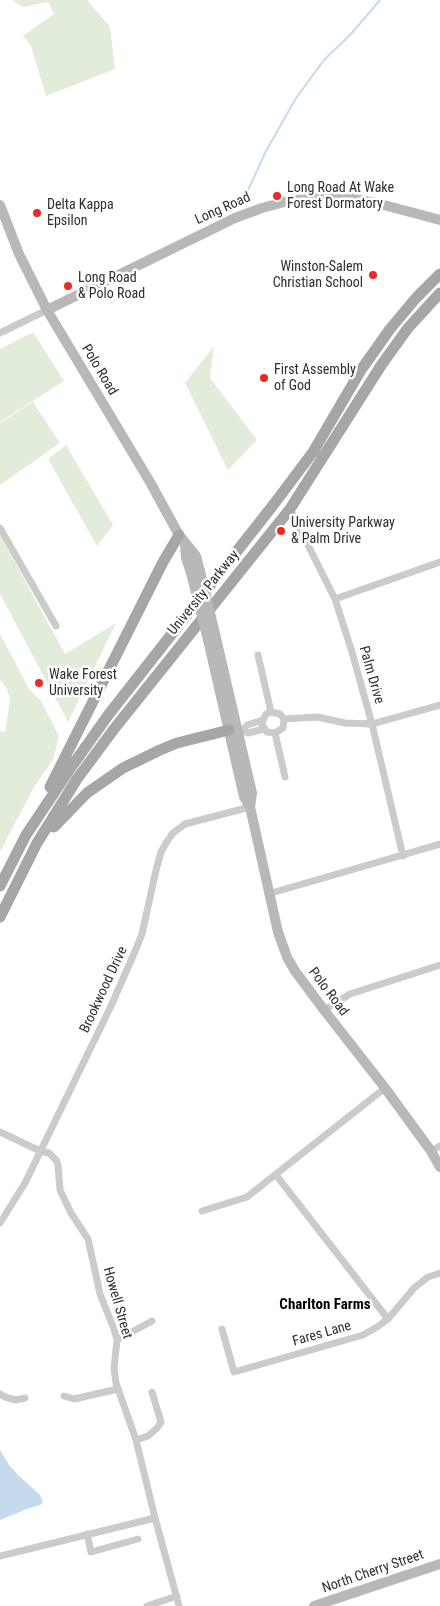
<!DOCTYPE html>
<style>
body{margin:0}
canvas{display:block;background:#fff}
</style>
<canvas width="440" height="1606"></canvas>
<script>
const context = document.querySelector('canvas').getContext('2d');
context.lineJoin = 'round';
function paint(path, color) { context.fillStyle = color; context.fill(path, 'evenodd'); }
const toPath = rows => new Path2D(rows.map(r => 'M' + r).join(''));
function stroke(path, color, width, dash) { context.strokeStyle = color; context.lineWidth = width; context.lineCap = dash ? 'butt' : 'round'; context.setLineDash(dash || []); context.stroke(path); }
function label(font, color, halo, rows, align = 'center') {
  context.font = font + ' "Roboto Condensed",sans-serif'; context.lineWidth = 5; context.setLineDash([]); context.textBaseline = 'middle'; context.strokeStyle = halo; context.fillStyle = color; for (const [text, x, y, turn = 0] of rows) {
    context.save(); context.translate(x, y); context.rotate((+turn || 0) * Math.PI / 180); context.textAlign = isNaN(turn) ? turn : align; if (halo) context.strokeText(text, 0, 0); context.fillText(text, 0, 0); context.restore();
  }
}
const green = toPath([
 [12,0,87,0,110,27,115,69,46,96,31,46,23,36,54,14,48,2,23,7],
 [33,332,64,381,0,422,0,349],
 [214,346,210,378,257,440,228,470,185,383],
 [33,402,60,443,0,485,0,423],
 [66,445,113,525,97,546,48,459],
 [0,535,65,654,116,623,68,722,0,594],
 [0,634,29,689,41,701,59,736,53,760,34,787,0,852,0,731,5,732,10,700,7,689,0,680]
]);
const water = toPath([
 [0,1450,9,1465,20,1477,40,1495,43,1502,40,1505,27,1509,0,1520]
]);
const stream = toPath([
 [244,199,266,151,296,98,324,60,351,34,380,0]
]);
const street = toPath([
 [0,333,47,310],
 [290,509,335,599,352,652,372,724,403,856],
 [0,528,56,626],
 [335,599,440,562],
 [258,655,271,712],
 [284,719,317,717,345,723,372,724,440,705],
 [243,730,248,733,264,729],
 [239,731,243,730,247,725,263,720,266,714,271,712,280,714,284,719,283,728,275,733,267,732,262,725,263,720],
 [275,733,285,777],
 [268,894,440,844],
 [324,1010,350,994,440,965],
 [0,1132,40,1151,49,1153,56,1160,58,1165,60,1190,71,1213,88,1239,100,1294,114,1329,117,1340,114,1368,116,1383,136,1440,155,1518,179,1606],
 [431,1151,440,1146],
 [276,1175,388,1319],
 [202,1211,247,1197,385,1088],
 [0,1223,25,1183,111,1006,136,949,142,934,156,870,161,852,166,843,173,833,185,824,250,807],
 [222,1329,234,1372,363,1335,377,1327,388,1319,414,1288,428,1277,440,1273],
 [117,1340,152,1321],
 [0,1394,5,1397,16,1400,25,1398],
 [64,1396,74,1399,118,1389],
 [136,1440,148,1436,157,1428,161,1422,152,1392],
 [87,1534,91,1552,138,1539],
 [0,1556,155,1518],
 [147,1606,177,1596]
]);
const secondary = toPath([
 [0,205,19,254,47,310,150,482,179,535,196,556,200,571],
 [47,310,235,218,262,208,288,201,327,197,355,199,380,204,440,220],
 [185,545,186,558,191,573],
 [216,638,252,793,250,807],
 [208,640,244,797,250,807,278,932,287,957,295,971,324,1010,385,1088,431,1151,440,1167],
 [314,1606,440,1564]
]);
const primary = toPath([
 [50,787,163,562,179,535],
 [54,827,87,793,123,768,160,750,177,743,229,730],
 [0,886,26,835,72,766,109,714,274,504,313,452,361,370,390,329,416,298,440,274],
 [0,917,37,843,77,779,114,729,290,509,382,364,408,328,440,293]
]);
const secondaryBridge = toPath([
 [200,571,216,638],
 [191,573,208,640]
]);
const markers = [
 [277,196,5,"#ee2727"],
 [37,213,5,"#ee2727"],
 [373,275,5,"#ee2727"],
 [68,286,5,"#ee2727"],
 [264,378,5,"#ee2727"],
 [281,531,5,"#ee2727"],
 [39,683,5,"#ee2727"]
];
const poiNames = [
 ["Long Road At Wake",287,188],
 ["Forest Dormatory",287,204],
 ["Delta Kappa",47,205],
 ["Epsilon",47,221],
 ["Winston-Salem",363,267,"right"],
 ["Christian School",363,283,"right"],
 ["Long Road",78,278],
 ["& Polo Road",78,294],
 ["First Assembly",274,370],
 ["of God",274,386],
 ["University Parkway",291,523],
 ["& Palm Drive",291,539],
 ["Wake Forest",49,675],
 ["University",49,691]
];
const streetNames = [
 ["Long Road",223,209,-24],
 ["Polo Road",99,370,59],
 ["University Parkway",204,593,-51],
 ["Palm Drive",371,675,74],
 ["Brookwood Drive",104,990,-65],
 ["Polo Road",328,992,53],
 ["Howell Street",117,1303,74],
 ["Fares Lane",322,1334,-16],
 ["North Cherry Street",373,1572,-19]
];
const neighbourhoodNames = [
 ["Charlton Farms",325,1305]
];
paint(green, '#e2ecda');
paint(water, '#c5dbed');
stroke(stream, '#c5dbed', 2);
stroke(street, '#cbcbcb', 7);
stroke(secondary, '#b8b8b8', 10);
stroke(primary, '#a6a6a6', 11);
stroke(secondaryBridge, '#b8b8b8', 10);
for (const [x, y, r, color] of markers) { const dot = new Path2D(); dot.arc(x, y, r, 0, 2 * Math.PI); context.fillStyle = color; context.fill(dot); stroke(dot, '#fff', 2); }
label('14px', '#2e2e2e', '#fff', poiNames, 'left');
label('14px', '#2e2e2e', '#fff', streetNames);
label('bold 15px', '#000', '#fff', neighbourhoodNames);
</script>
